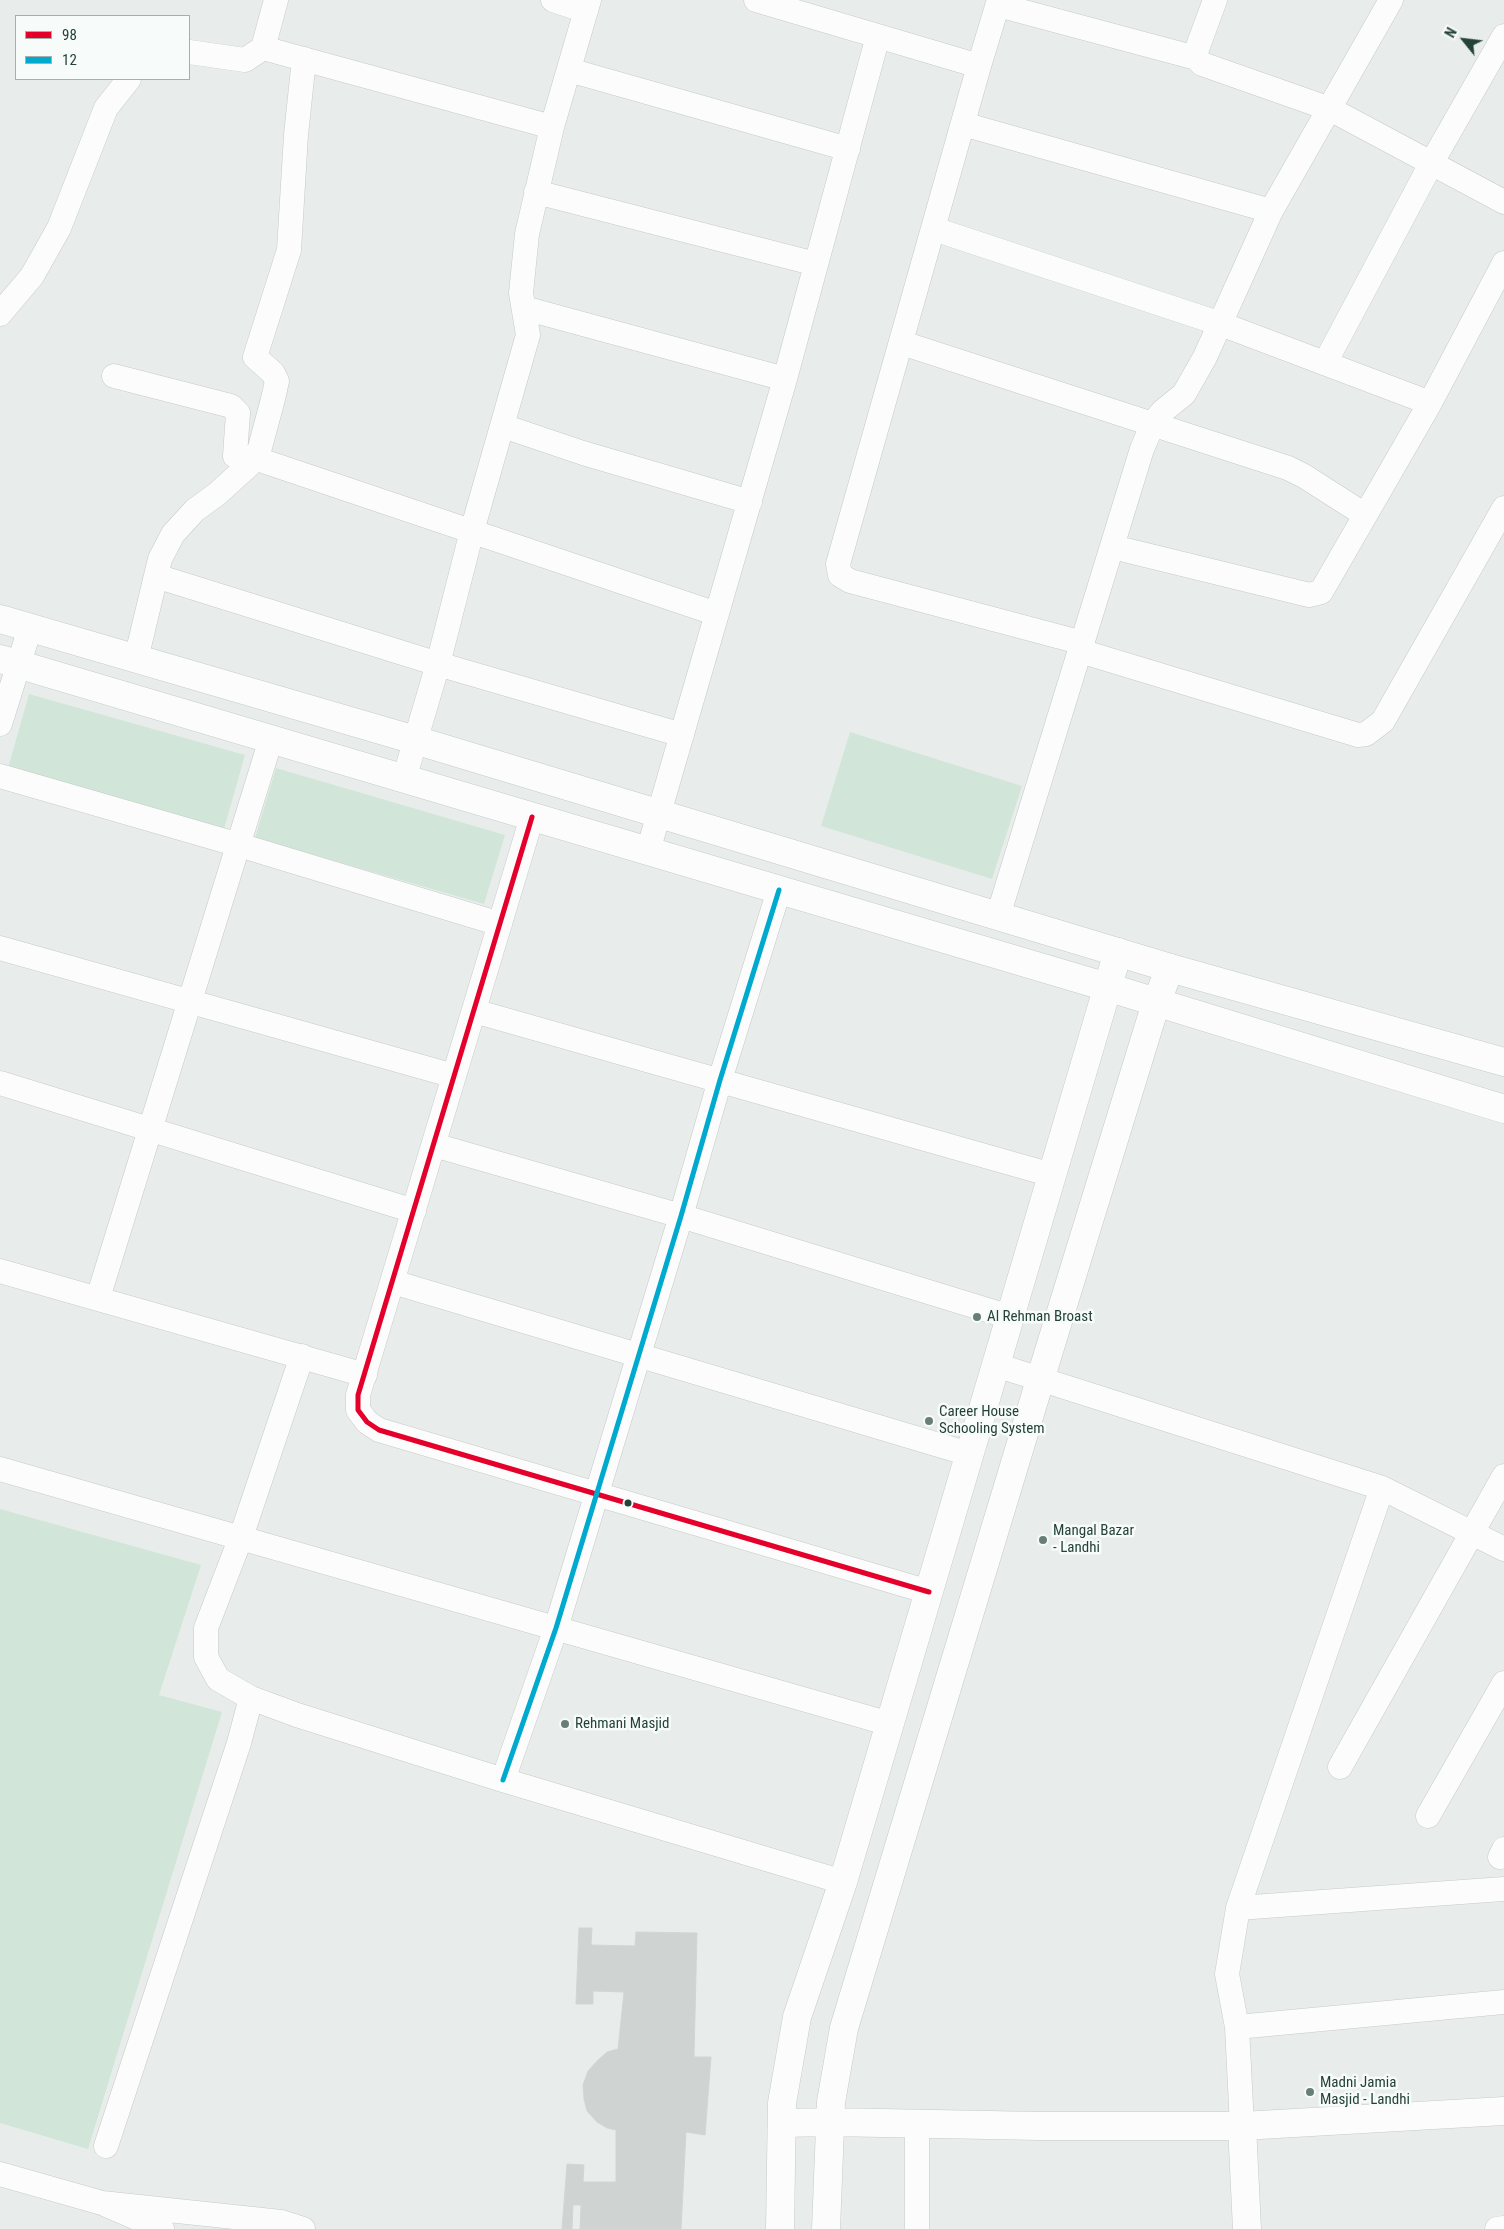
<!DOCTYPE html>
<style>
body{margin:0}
#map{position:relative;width:1504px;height:2229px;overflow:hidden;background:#e8edeb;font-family:"Roboto Condensed",sans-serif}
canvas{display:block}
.legend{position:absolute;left:15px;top:15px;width:175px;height:65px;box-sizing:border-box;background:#f7fbf9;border:1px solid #a3b1ad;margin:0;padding:6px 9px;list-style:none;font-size:15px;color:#24423a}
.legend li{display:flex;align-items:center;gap:10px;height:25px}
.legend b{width:25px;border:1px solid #a3b1ad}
.north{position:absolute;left:1439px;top:15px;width:50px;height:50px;-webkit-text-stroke:4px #f7fbf9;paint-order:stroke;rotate:299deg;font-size:14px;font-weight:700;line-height:20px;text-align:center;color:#24423a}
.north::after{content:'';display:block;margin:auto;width:18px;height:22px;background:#24423a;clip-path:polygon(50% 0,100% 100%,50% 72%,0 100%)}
</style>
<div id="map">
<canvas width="1504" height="2229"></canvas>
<ul class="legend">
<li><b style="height:6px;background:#e4002b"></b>98</li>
<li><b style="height:6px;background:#00a9ce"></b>12</li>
</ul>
<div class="north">N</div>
</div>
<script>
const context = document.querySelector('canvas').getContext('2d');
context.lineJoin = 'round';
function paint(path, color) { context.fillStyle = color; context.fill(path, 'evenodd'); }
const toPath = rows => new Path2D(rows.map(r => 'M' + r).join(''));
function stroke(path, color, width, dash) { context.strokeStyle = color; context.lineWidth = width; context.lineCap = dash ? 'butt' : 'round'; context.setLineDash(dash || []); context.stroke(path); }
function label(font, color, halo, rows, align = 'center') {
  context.font = font + ' "Roboto Condensed",sans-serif'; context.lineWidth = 5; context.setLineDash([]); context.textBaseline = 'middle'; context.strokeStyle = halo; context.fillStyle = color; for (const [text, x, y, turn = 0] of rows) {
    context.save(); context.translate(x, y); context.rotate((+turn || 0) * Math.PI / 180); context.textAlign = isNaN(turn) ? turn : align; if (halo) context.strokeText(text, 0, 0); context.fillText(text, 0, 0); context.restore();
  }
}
const green = toPath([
 [29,694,245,755,224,829,8,768],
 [850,732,1022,786,992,879,821,826],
 [276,768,505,835,484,904,255,838],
 [0,1509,201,1565,159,1695,222,1712,88,2149,0,2123]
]);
const building = toPath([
 [579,1928,592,1928,591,1945,635,1946,636,1932,697,1933,694,2057,711,2057,705,2135,686,2132,681,2229,580,2229,581,2205,573,2205,572,2229,562,2229,567,2164,584,2165,583,2182,616,2182,616,2130,607,2128,597,2122,587,2111,584,2099,583,2085,588,2071,597,2061,607,2052,618,2049,624,1992,593,1991,593,2004,576,2004,579,1928]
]);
const minor = toPath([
 [553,0,586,11],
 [756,0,979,66],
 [999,0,979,66,838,564,840,575,850,581,1083,643],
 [1215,0,1197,49,1196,58,1202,64,1330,109,1504,202],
 [998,5,1196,58],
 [263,48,552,127],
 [189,52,245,60,263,48,276,0],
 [569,70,848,149],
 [963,124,1271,211],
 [536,192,816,264],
 [934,229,1221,324,1430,403],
 [524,308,785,379],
 [0,314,32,276,59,228,106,108,129,79],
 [902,343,1288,468,1304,476,1365,515],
 [1325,363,1432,162,1504,36],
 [114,376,231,406,238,413,235,456,249,465],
 [503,426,583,453,750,502],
 [254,458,717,614],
 [1113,547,1309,595,1321,592,1430,403,1504,263],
 [156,576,438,664,682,735],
 [1080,651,1358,735,1366,734,1383,721,1504,508],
 [136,659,160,559,173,534,195,510,217,494,249,465,259,451,273,399,277,381,273,373,255,357,289,250,296,135,304,59],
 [0,724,30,628],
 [0,776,239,845,500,924],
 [404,779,438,664,472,531,528,335,521,293,527,234,552,127,589,0],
 [532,817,358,1395,358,1410,367,1422,379,1430,929,1592],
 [648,851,785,379,878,36],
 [998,916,1142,449,1153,423,1163,411,1184,394,1205,357,1271,211,1391,0],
 [0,948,454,1076],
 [474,1011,1052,1175],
 [0,1083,414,1211],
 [434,1145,681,1216,1010,1317],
 [0,1271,365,1375],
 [393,1282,969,1454],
 [98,1298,271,739],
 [996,1365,1382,1488,1504,1549],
 [0,1469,890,1724],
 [251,1698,297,1715,503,1780,843,1882],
 [1340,1767,1504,1476],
 [503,1780,556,1628,681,1216,720,1080,779,890],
 [1428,1816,1504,1683],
 [1500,1857,1504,1849],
 [1238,1908,1504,1889],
 [1237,2027,1504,2002],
 [1242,2126,1237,2027,1227,1974,1238,1908,1382,1488],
 [106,2146,239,1743,251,1698,218,1679,206,1657,206,1628,241,1537,302,1356],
 [0,2174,102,2203,162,2229],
 [102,2203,281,2222,303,2229],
 [917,2229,917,2124],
 [1497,2229,1504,2228]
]);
const tertiary = toPath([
 [782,2123,830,2122,1040,2126,1242,2126,1504,2111],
 [1242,2126,1247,2229],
 [780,2229,782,2103,797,2017,843,1882,1118,952],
 [826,2229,831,2102,844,2028,1048,1354,1156,1003,1170,968]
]);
const secondary = toPath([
 [0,619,415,740,1170,968,1504,1062],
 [0,659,1107,987,1504,1109]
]);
const bus1 = toPath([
 [532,817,358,1395,358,1410,367,1422,379,1430,929,1592]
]);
const bus2 = toPath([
 [503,1780,556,1628,681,1216,720,1080,779,890]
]);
const markers = [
 [977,1317,5,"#697e78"],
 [929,1421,5,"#697e78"],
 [628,1503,4.5,"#24423a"],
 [1043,1540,5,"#697e78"],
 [565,1724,5,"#697e78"],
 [1310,2092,5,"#697e78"]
];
const poiNames = [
 ["Al Rehman Broast",987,1317],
 ["Career House",939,1412],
 ["Schooling System",939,1429],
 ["Mangal Bazar",1053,1531],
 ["- Landhi",1053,1548],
 ["Rehmani Masjid",575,1724],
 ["Madni Jamia",1320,2083],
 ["Masjid - Landhi",1320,2100]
];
paint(green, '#d1e6d8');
paint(building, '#cfd4d2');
stroke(building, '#d1d6d4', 1);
stroke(minor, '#c5cac8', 25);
stroke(tertiary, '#c5cac8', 29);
stroke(secondary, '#c3cbc8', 29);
stroke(minor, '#fcfcfc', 24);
stroke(tertiary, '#fcfcfc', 28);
stroke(secondary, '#fcfcfc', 28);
stroke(bus1, '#e4002b', 5);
stroke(bus2, '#00a9ce', 5);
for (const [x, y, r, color] of markers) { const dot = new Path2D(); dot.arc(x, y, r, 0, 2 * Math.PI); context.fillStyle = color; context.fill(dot); stroke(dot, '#f7fbf9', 2); }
label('15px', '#24423a', '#f7fbf9', poiNames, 'left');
</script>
